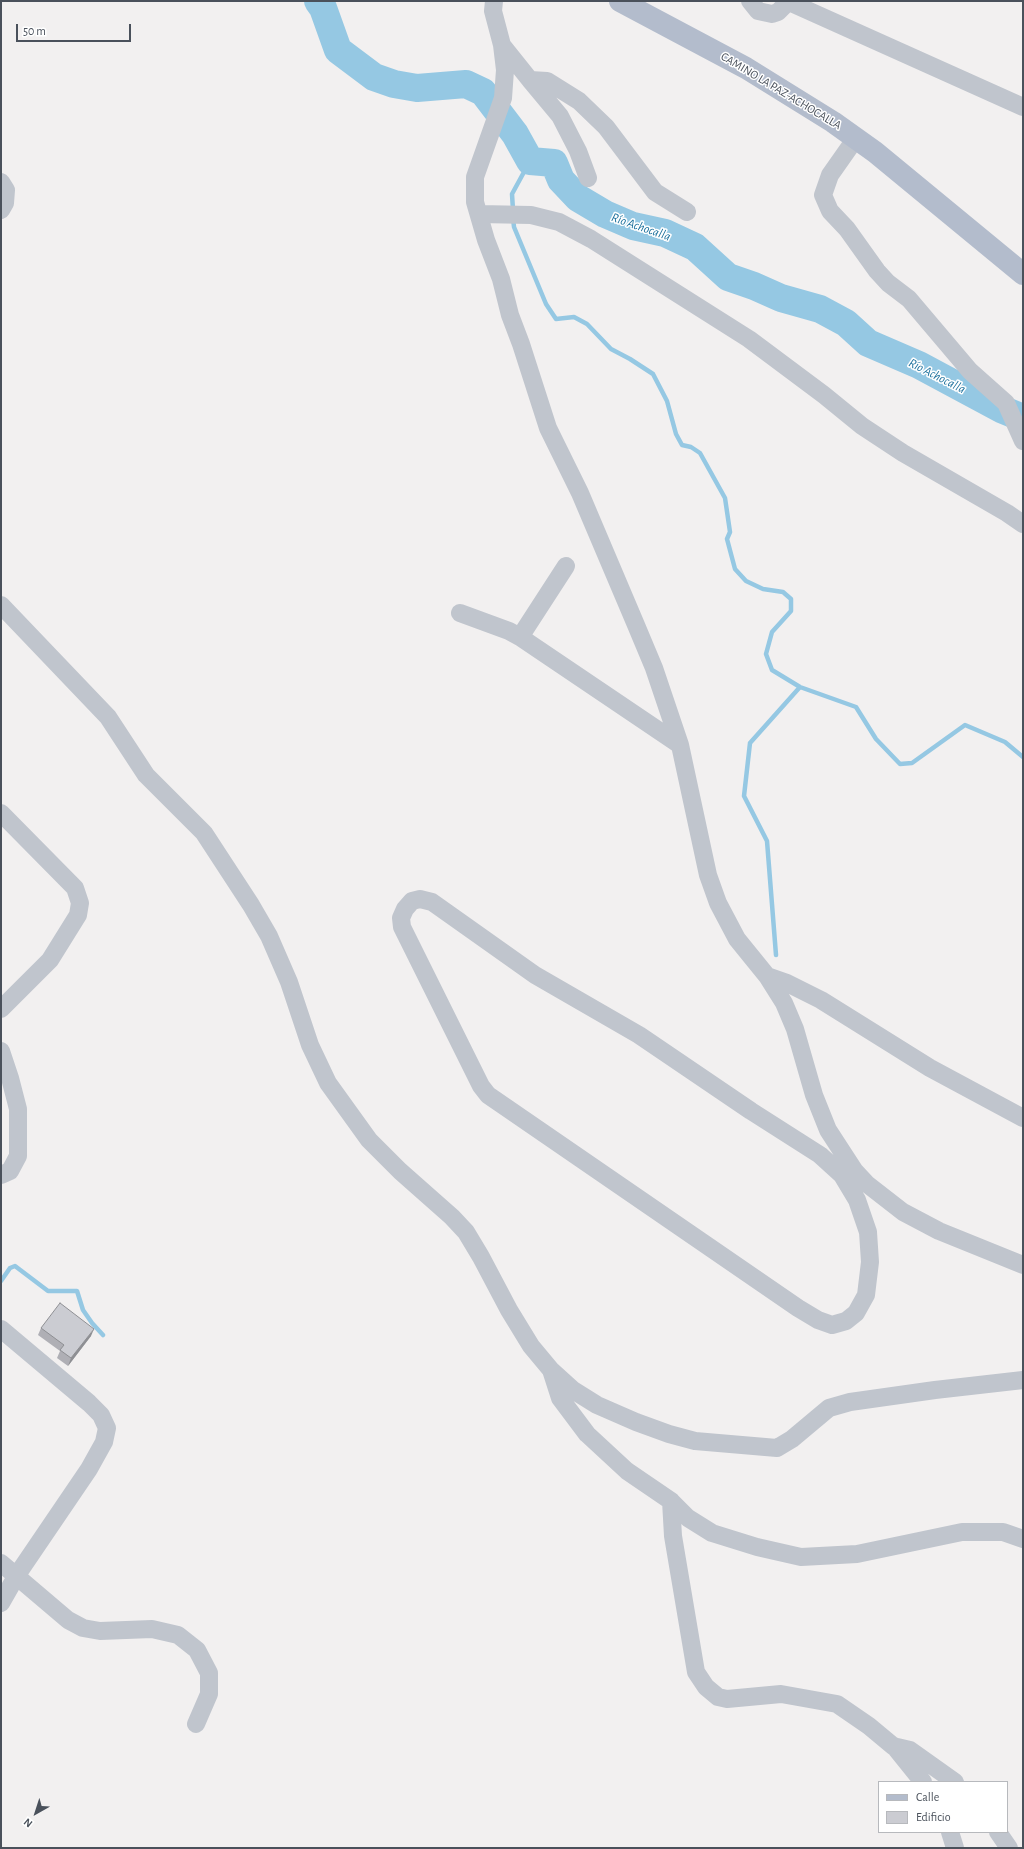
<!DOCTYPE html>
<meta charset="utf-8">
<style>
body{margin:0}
#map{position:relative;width:1024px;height:1849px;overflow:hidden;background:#f2f0f0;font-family:"Alegreya Sans",sans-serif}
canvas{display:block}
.frame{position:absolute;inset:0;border:2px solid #4a515b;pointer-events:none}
.legend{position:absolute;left:878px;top:1781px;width:130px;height:52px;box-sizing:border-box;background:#fff;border:1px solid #b7b9bd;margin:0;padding:5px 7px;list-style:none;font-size:12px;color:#4a515b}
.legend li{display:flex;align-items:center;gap:8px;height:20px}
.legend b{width:20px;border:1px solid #b7b9bd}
.north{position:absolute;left:16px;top:1793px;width:40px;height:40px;-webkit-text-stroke:3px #fff;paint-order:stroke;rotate:219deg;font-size:11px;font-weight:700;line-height:16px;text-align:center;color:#4a515b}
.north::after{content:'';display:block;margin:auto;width:14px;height:18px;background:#4a515b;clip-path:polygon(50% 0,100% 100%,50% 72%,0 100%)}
.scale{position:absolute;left:16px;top:24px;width:115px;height:18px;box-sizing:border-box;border:2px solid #4a515b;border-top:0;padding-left:5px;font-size:12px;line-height:14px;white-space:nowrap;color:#4a515b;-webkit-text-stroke:3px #fff;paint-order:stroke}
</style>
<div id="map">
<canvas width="1024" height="1849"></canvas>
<div class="frame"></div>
<ul class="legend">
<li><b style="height:5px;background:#b3bccc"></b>Calle</li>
<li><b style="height:11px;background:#cbccd2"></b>Edificio</li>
</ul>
<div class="north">N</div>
<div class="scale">50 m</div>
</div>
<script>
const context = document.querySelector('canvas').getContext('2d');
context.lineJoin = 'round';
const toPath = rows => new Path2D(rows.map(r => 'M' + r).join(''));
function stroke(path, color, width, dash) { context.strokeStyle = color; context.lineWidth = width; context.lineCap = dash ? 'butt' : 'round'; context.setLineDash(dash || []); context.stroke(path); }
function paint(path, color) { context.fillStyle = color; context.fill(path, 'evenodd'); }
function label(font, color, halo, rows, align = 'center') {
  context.font = font + ' "Alegreya Sans",sans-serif'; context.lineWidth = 3; context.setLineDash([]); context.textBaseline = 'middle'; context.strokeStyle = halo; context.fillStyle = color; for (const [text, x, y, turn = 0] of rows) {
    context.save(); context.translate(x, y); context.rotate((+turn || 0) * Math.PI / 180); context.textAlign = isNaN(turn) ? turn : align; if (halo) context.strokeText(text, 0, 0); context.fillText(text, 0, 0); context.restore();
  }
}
const stream = toPath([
 [513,210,512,194,530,161],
 [513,218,514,227,546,304,556,319,574,317,587,324,611,349,630,359,653,374,667,401,676,434,682,445,691,447,700,453,725,498,730,532,727,539,735,569,746,581,763,589,783,592,791,599,791,611,772,632,766,654,772,670,800,687,856,707,876,739,900,764,912,763,965,725,1005,742,1023,757],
 [776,955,767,841,744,796,750,743,800,687],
 [1,1281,10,1268,15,1266,48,1291,77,1291,83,1310,92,1323,103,1335]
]);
const river = toPath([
 [318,1,323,8,338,50,374,77,394,84,417,88,466,84,483,92,515,134,530,161,554,163,561,180,578,198,605,214,633,226,665,233,695,247,728,277,754,286,781,298,820,309,846,323,868,343,919,365,1001,409,1023,418]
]);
const minor = toPath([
 [494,1,493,11,502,45,530,80,547,81,579,101,606,127,655,192,687,212],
 [750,1,758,11,772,14,778,12,788,2],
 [787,1,1023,107],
 [502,45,505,70,503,98,475,177,475,202,486,240,501,279,510,315,521,344,548,428,580,493,636,625,654,668,680,745],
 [530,80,560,116,578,151,588,178],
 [856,138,830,175,823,195,830,211,847,229,877,271,888,283,909,299,970,371,1006,403,1023,441],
 [1,182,6,190,5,203,1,210],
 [479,214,531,215,559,222,591,239,749,339,824,395,862,426,903,453,1007,513,1023,524],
 [1,605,108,717,146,775,204,833,251,905,269,936,289,982,310,1045,328,1083,369,1140,400,1171,452,1217,466,1232,481,1257,509,1310,531,1346,551,1370,560,1398,587,1434,627,1471,671,1501,673,1536,696,1672,706,1687,718,1697,727,1699,781,1694,837,1704,869,1726,893,1746,910,1750,955,1782],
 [460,613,509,631,520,637,566,566],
 [520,637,680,745,708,875,718,903,737,939,767,976,787,983,821,1000,930,1068,1023,1118],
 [1,813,75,888,80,903,78,915,50,960,1,1009],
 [767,976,784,1003,795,1029,814,1095,828,1130,854,1170,842,1175,820,1155,751,1111,639,1035,535,975,432,902,420,899,412,901,405,909,401,918,402,927,481,1086,488,1095,798,1308,818,1320,832,1325,846,1321,856,1313,866,1295,870,1262,868,1232,857,1200,842,1175],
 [1,1051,10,1078,18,1109,18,1156,10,1171,1,1175],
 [854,1170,867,1184,903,1212,939,1231,1023,1265],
 [1,1329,89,1403,101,1415,107,1428,104,1442,89,1469,17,1575,1,1603],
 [552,1371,573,1390,597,1405,636,1422,669,1434,695,1441,777,1448,792,1439,829,1408,850,1402,935,1390,1023,1380],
 [671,1501,688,1518,712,1533,757,1547,801,1557,857,1554,962,1532,1003,1532,1023,1539],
 [1,1563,68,1620,83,1628,100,1631,152,1629,178,1635,197,1650,209,1673,209,1694,196,1724],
 [894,1746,923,1782],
 [950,1832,955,1848],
 [998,1832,1009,1848]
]);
const primary = toPath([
 [620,1,746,68,833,122,875,152,1023,274]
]);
const wall = toPath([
 [41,1328,91,1336,68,1366,57,1358,60,1351,38,1335]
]);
const shadedWall = toPath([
 [94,1329,91,1336,68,1366,71,1358]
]);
const building = toPath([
 [60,1303,94,1329,71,1358,60,1350,64,1345,41,1328,60,1303]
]);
const streetNames = [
 ["CAMINO LA PAZ-ACHOCALLA",781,91,31]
];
const waterNames = [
 ["Río Achocalla",641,227,19],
 ["Río Achocalla",937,376,27]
];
stroke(stream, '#95c8e3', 4.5);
stroke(river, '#95c8e3', 28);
stroke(minor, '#c0c5cd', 18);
stroke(primary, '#b3bccc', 22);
paint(wall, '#afafb5');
paint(shadedWall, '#8e8f93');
paint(building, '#cbccd2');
stroke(building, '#8e8f93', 1);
label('12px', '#4a515b', '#fff', streetNames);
label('italic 13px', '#1c709c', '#fff', waterNames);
</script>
